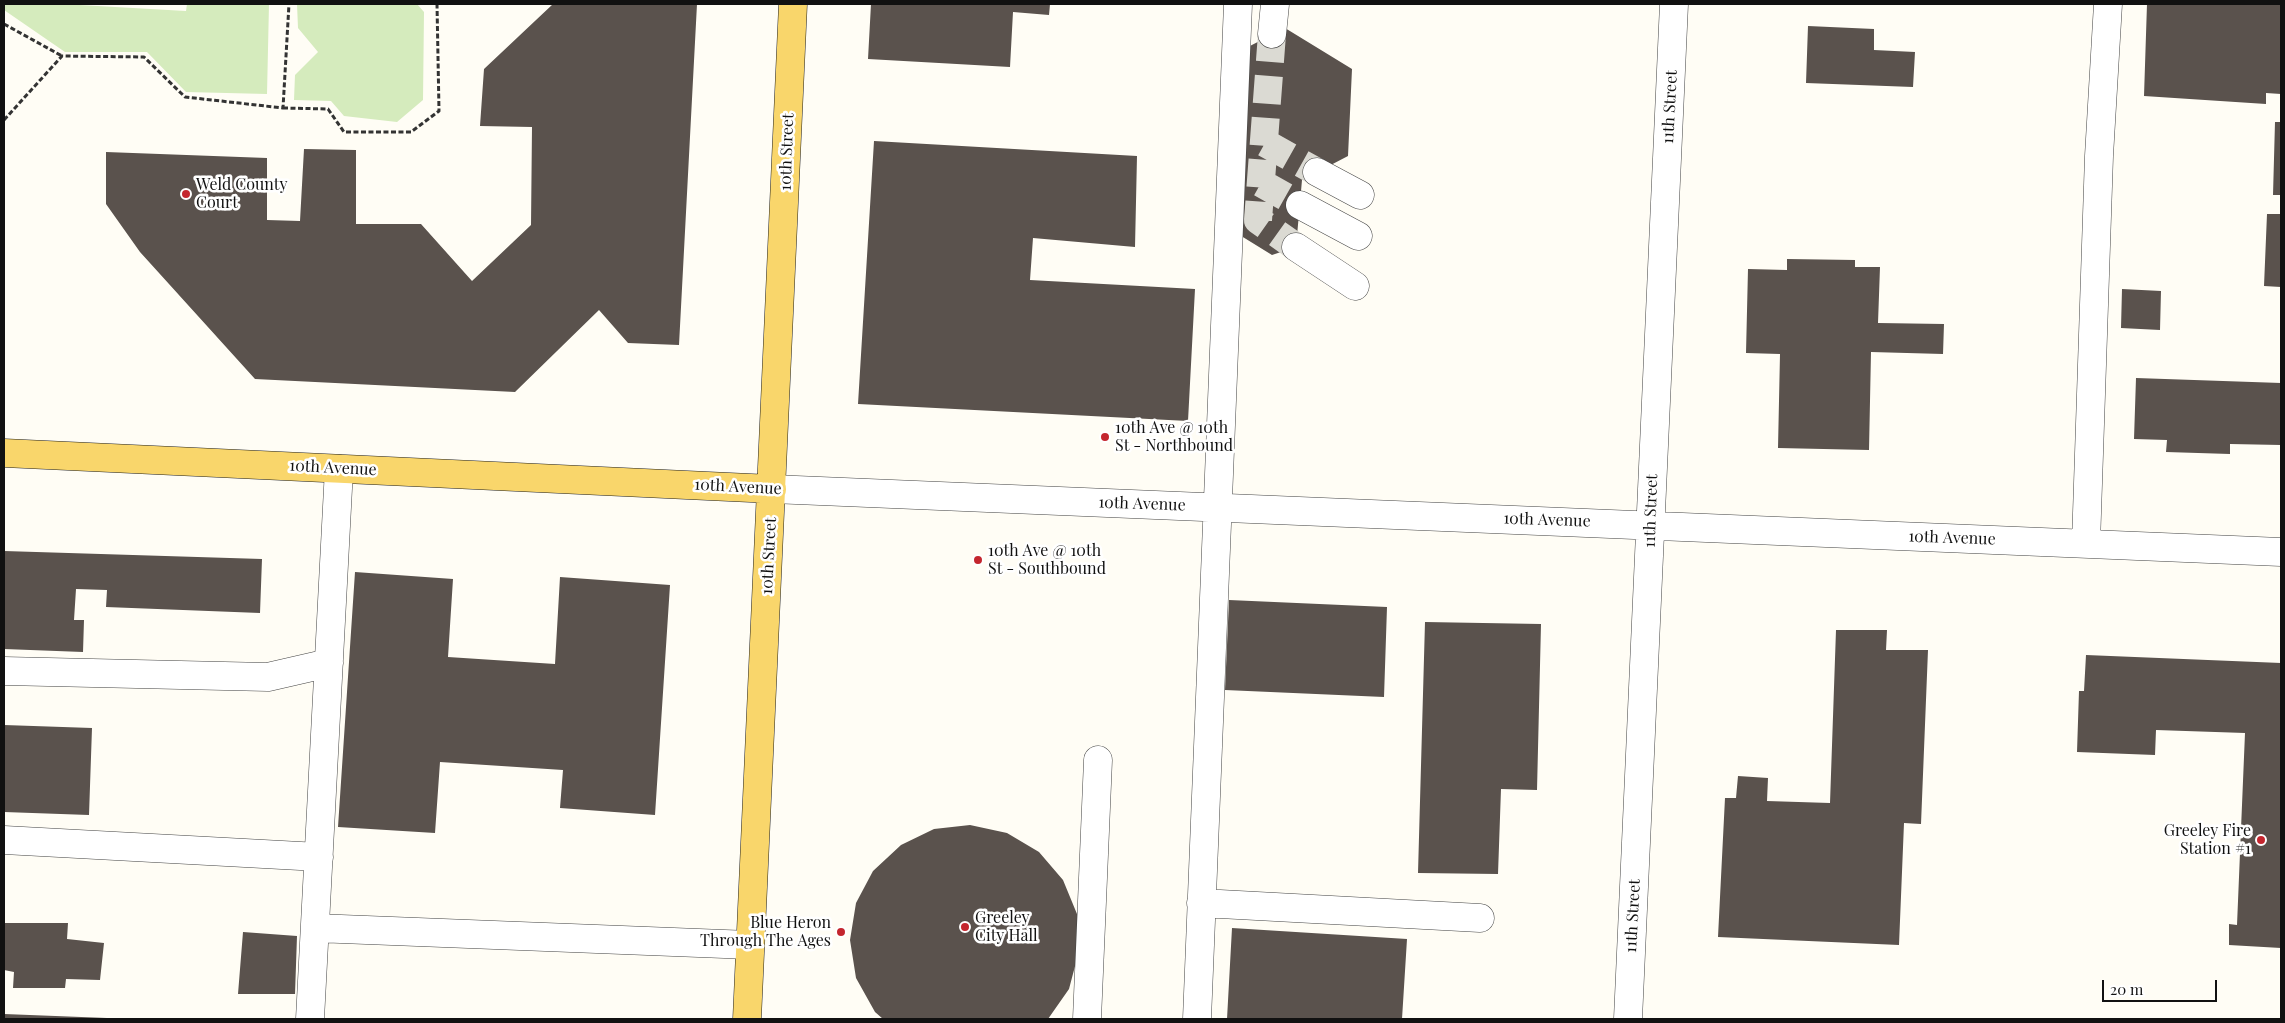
<!DOCTYPE html>
<style>
body{margin:0}
#map{position:relative;width:2285px;height:1023px;overflow:hidden;background:#fffdf5;font-family:"Playfair Display",serif}
canvas{display:block}
.frame{position:absolute;inset:0;border:5px solid #111;pointer-events:none}
.scale{position:absolute;left:2102px;top:980px;width:115px;height:22px;box-sizing:border-box;border:2px solid #111;border-top:0;padding-left:6px;font-size:15px;line-height:18px;white-space:nowrap;color:#111;-webkit-text-stroke:4px #fff;paint-order:stroke}
</style>
<div id="map">
<canvas width="2285" height="1023"></canvas>
<div class="frame"></div>
<div class="scale">20 m</div>
</div>
<script>
const context = document.querySelector('canvas').getContext('2d');
context.lineJoin = 'round';
function paint(path, color) { context.fillStyle = color; context.fill(path, 'evenodd'); }
const toPath = rows => new Path2D(rows.map(r => 'M' + r).join(''));
function stroke(path, color, width, dash) { context.strokeStyle = color; context.lineWidth = width; context.lineCap = dash ? 'butt' : 'round'; context.setLineDash(dash || []); context.stroke(path); }
function label(font, color, halo, rows, align = 'center') {
  context.font = font + ' "Playfair Display",serif'; context.lineWidth = 5; context.setLineDash([]); context.textBaseline = 'middle'; context.strokeStyle = halo; context.fillStyle = color; for (const [text, x, y, turn = 0] of rows) {
    context.save(); context.translate(x, y); context.rotate((+turn || 0) * Math.PI / 180); context.textAlign = isNaN(turn) ? turn : align; if (halo) context.strokeText(text, 0, 0); context.fillText(text, 0, 0); context.restore();
  }
}
const green = toPath([
 [4,4,62,4,186,11,187,4,269,4,267,94,186,92,147,52,65,52,4,10],
 [297,4,417,4,424,12,423,100,397,122,344,116,331,101,294,100,295,75,318,52,298,28]
]);
const building = toPath([
 [553,4,697,4,679,345,628,343,599,310,515,392,255,379,140,252,106,204,106,152,267,158,267,220,300,221,304,149,356,150,356,224,421,224,472,281,531,225,532,127,480,126,484,69],
 [871,4,1050,4,1049,15,1013,12,1010,67,868,59],
 [2147,4,2281,4,2281,94,2266,93,2266,104,2144,96],
 [1808,26,1874,29,1874,50,1915,52,1913,87,1806,83],
 [1285,28,1352,69,1348,156,1302,180,1296,247,1272,255,1238,234,1246,48],
 [2275,122,2281,122,2281,195,2273,195],
 [874,141,1137,156,1135,247,1033,238,1030,280,1195,289,1188,421,858,404],
 [2267,214,2281,214,2281,287,2264,286],
 [1787,259,1855,260,1855,267,1880,267,1878,323,1944,324,1943,354,1871,352,1869,450,1778,448,1780,354,1746,353,1748,269,1787,270],
 [2122,289,2161,291,2160,330,2121,328],
 [2136,378,2281,383,2281,445,2230,444,2230,454,2166,452,2167,440,2134,439],
 [4,551,262,559,260,613,106,607,107,590,76,589,74,620,84,620,83,652,4,649],
 [355,572,453,579,448,657,555,664,560,577,670,585,655,815,560,808,563,770,440,762,435,833,338,827],
 [1229,600,1387,607,1384,697,1225,690],
 [1425,622,1541,624,1537,790,1501,789,1498,874,1418,873],
 [1836,630,1887,630,1886,650,1928,650,1921,824,1904,823,1899,945,1718,937,1725,798,1736,798,1738,776,1768,778,1767,801,1830,803],
 [2086,655,2281,663,2281,948,2229,945,2229,924,2237,925,2245,733,2156,730,2155,755,2077,752,2079,691,2084,691],
 [4,725,92,728,89,815,4,812],
 [970,825,1007,833,1039,852,1063,880,1077,914,1079,951,1069,989,1048,1019,883,1019,875,1012,856,978,850,940,856,903,873,871,901,845,934,829],
 [4,923,68,923,67,939,104,943,100,980,66,979,65,988,13,988,14,972,4,970],
 [1232,928,1407,939,1402,1019,1227,1019],
 [243,932,297,936,295,994,238,994],
 [4,1014,107,1018,107,1019,4,1019]
]);
const minorTunnel = toPath([
 [1272,34,1258,220,1296,247],
 [1265,143,1317,172],
 [1261,183,1300,205]
]);
const path = toPath([
 [4,24,62,56],
 [283,108,328,109,344,132,411,132,439,111,437,4],
 [4,120,62,56,144,57,185,97,283,108,289,4]
]);
const minor = toPath([
 [1272,34,1275,4],
 [1317,172,1360,195],
 [1300,205,1358,236],
 [1296,247,1355,286],
 [772,489,2281,552],
 [2086,543,2099,156,2108,4],
 [4,671,268,677,329,663],
 [4,840,319,857],
 [1201,903,1480,918],
 [315,928,750,945],
 [310,1019,339,469],
 [1087,1019,1098,760],
 [1197,1019,1238,4],
 [1628,1019,1674,4]
]);
const major = toPath([
 [4,453,772,489],
 [747,1019,793,4]
]);
const markers = [
 [186,194,5,"#c4262e"],
 [1105,437,5,"#c4262e"],
 [978,560,5,"#c4262e"],
 [2261,840,5,"#c4262e"],
 [965,927,5,"#c4262e"],
 [841,932,5,"#c4262e"]
];
const streetNames = [
 ["11th Street",1670,107,-87],
 ["10th Street",787,152,-88],
 ["10th Avenue",333,468,3],
 ["10th Avenue",738,487,3],
 ["10th Avenue",1142,504,2],
 ["11th Street",1651,511,-88],
 ["10th Avenue",1547,520,2],
 ["10th Avenue",1952,538,2],
 ["10th Street",769,556,-87],
 ["11th Street",1633,916,-87]
];
const poiNames = [
 ["Weld County",196,185],
 ["Court",196,203],
 ["10th Ave @ 10th",1115,428],
 ["St - Northbound",1115,446],
 ["10th Ave @ 10th",988,551],
 ["St - Southbound",988,569],
 ["Greeley Fire",2251,831,"right"],
 ["Station #1",2251,849,"right"],
 ["Greeley",975,918],
 ["City Hall",975,936],
 ["Blue Heron",831,923,"right"],
 ["Through The Ages",831,941,"right"]
];
paint(green, '#d5ebbd');
paint(building, '#5a524d');
stroke(minorTunnel, '#dbdad3', 28, [28, 14]);
stroke(minor, '#444', 29);
stroke(major, '#222', 29);
stroke(path, '#333', 3, [5, 2.5]);
stroke(minor, '#fff', 28);
stroke(major, '#f9d66b', 28);
for (const [x, y, r, color] of markers) { const dot = new Path2D(); dot.arc(x, y, r, 0, 2 * Math.PI); context.fillStyle = color; context.fill(dot); stroke(dot, '#fff', 2); }
label('16px', '#111', '#fff', streetNames);
label('16px', '#111', '#fff', poiNames, 'left');
</script>
